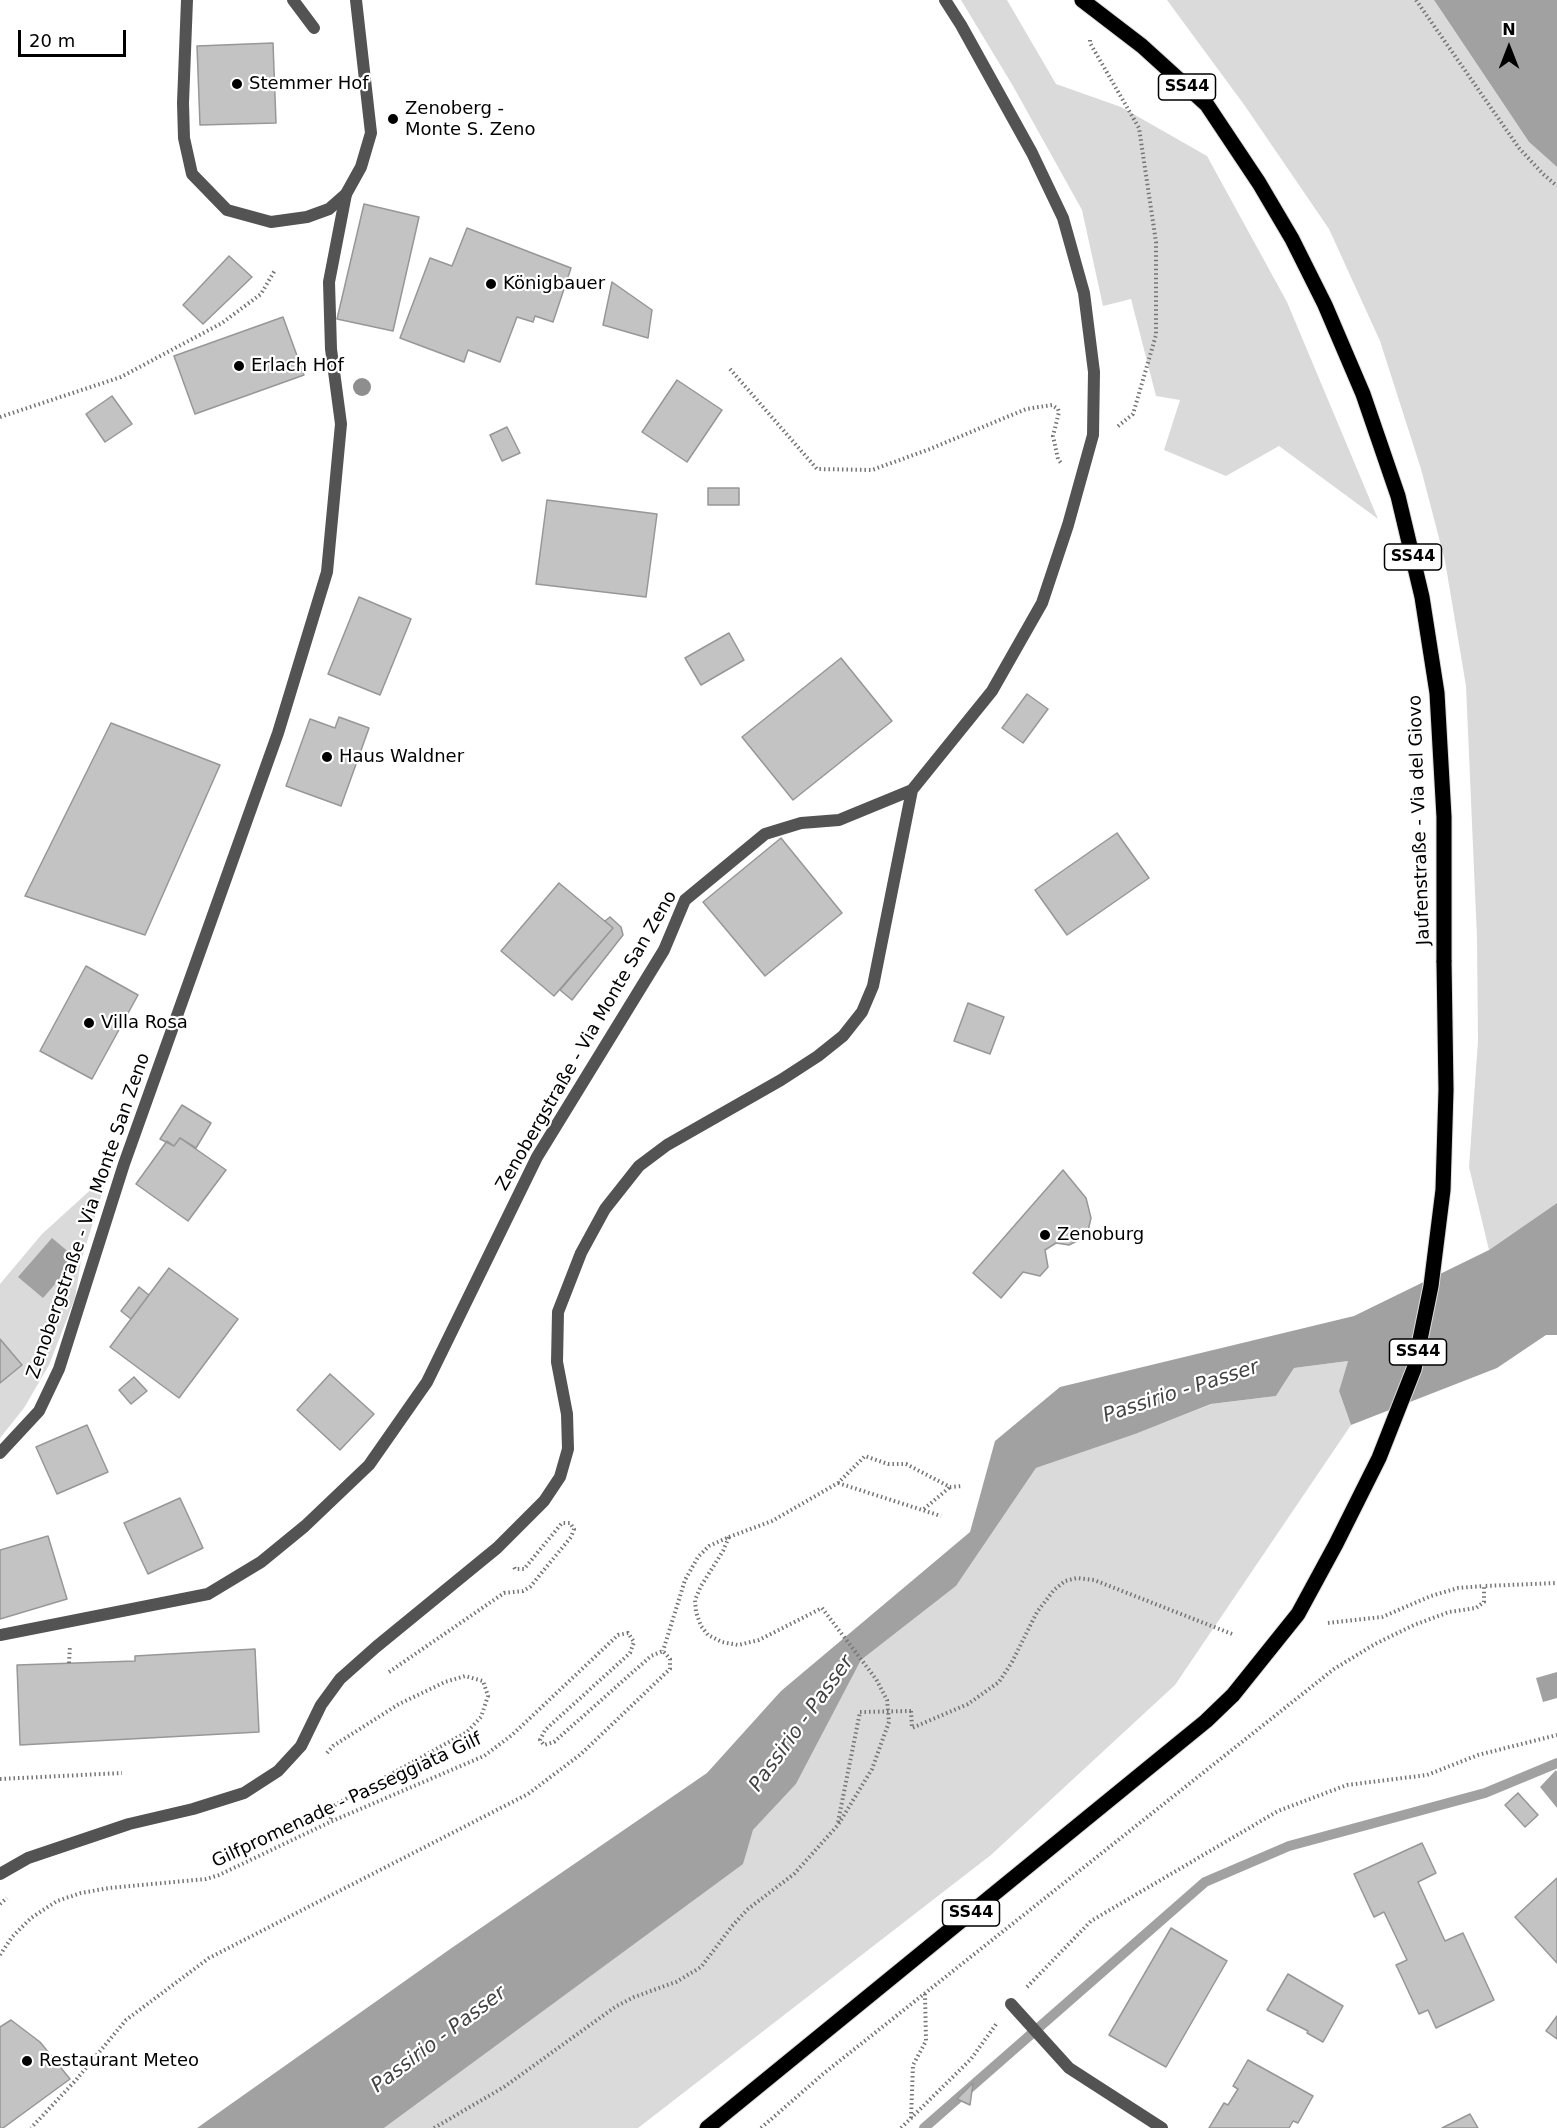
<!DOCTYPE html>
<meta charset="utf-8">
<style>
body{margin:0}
#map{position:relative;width:1557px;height:2128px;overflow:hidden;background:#fff;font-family:"DejaVu Sans",sans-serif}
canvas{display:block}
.north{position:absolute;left:1479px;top:18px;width:60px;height:60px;-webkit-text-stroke:4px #fff;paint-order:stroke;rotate:0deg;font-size:16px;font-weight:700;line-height:24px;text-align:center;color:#000}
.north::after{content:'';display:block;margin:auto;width:21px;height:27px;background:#000;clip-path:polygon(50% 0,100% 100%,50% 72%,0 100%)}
.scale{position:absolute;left:18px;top:30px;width:108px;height:27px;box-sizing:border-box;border:3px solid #000;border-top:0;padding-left:8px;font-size:18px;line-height:21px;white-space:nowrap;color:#000;-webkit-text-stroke:4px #fff;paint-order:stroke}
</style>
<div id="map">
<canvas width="1557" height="2128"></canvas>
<div class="north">N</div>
<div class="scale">20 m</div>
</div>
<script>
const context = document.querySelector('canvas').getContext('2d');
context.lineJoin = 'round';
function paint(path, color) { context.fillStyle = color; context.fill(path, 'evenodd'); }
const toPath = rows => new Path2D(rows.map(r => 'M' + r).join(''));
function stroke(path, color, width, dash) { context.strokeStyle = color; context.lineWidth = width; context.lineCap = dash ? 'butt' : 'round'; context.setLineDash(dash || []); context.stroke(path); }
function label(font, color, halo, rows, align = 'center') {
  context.font = font + ' "DejaVu Sans",sans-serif'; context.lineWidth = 4.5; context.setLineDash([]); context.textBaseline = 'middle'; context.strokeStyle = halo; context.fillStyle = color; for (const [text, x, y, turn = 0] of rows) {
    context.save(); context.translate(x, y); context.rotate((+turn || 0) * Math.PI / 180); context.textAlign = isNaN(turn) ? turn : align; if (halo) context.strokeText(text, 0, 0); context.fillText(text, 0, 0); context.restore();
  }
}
const green = toPath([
 [961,0,1007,0,1056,84,1121,107,1207,156,1287,302,1378,519,1279,446,1226,476,1164,450,1180,400,1156,396,1131,299,1103,306,1082,210,1013,86],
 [1167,0,1434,0,1529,142,1557,167,1557,1203,1489,1250,1469,1167,1478,1041,1477,938,1466,686,1445,561,1421,469,1380,341,1329,229,1245,106],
 [108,1174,81,1261,75,1298,49,1365,24,1408,0,1438,0,1284,42,1234],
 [1348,1361,1339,1391,1351,1425,1175,1685,991,1855,638,2128,384,2128,742,1864,753,1830,796,1784,861,1660,956,1586,1036,1468,1134,1434,1212,1404,1276,1396,1294,1368]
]);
const water = toPath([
 [1434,0,1557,0,1557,167,1529,142],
 [1557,1203,1557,1335,1546,1335,1497,1368,1351,1425,1339,1391,1348,1361,1294,1368,1276,1396,1211,1404,1135,1434,1036,1468,956,1586,861,1660,796,1784,753,1830,743,1864,384,2128,197,2128,453,1947,707,1773,781,1691,970,1532,995,1441,1060,1387,1354,1316,1489,1250],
 [52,1238,77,1259,43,1298,18,1277],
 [1557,1672,1557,1698,1543,1702,1536,1678],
 [1556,1770,1557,1772,1557,1808,1540,1787]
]);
const stream = toPath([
 [924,2128,1205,1882,1289,1846,1485,1793,1557,1763]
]);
const building = toPath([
 [273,43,276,123,200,125,197,46,273,43],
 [364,204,419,217,393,331,337,319,364,204],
 [467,228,571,268,553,322,535,316,533,322,517,317,500,362,468,350,464,362,400,338,430,258,452,266,467,228],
 [229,256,252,277,203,324,183,305,229,256],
 [612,282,652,310,648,338,603,325,612,282],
 [283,317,304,375,195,414,174,356,283,317],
 [677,380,722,410,687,462,642,432,677,380],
 [112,396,132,424,105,442,86,414,112,396],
 [507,427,520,453,502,461,490,435,507,427],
 [708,488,739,488,739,505,708,505,708,488],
 [547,500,657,514,646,597,536,584,547,500],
 [359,597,411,619,380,695,328,674,359,597],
 [729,633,744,660,701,685,685,658,729,633],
 [841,658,892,721,793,800,742,737,841,658],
 [1027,694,1048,709,1023,743,1002,728,1027,694],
 [339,717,369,728,341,806,286,786,310,719,335,728,339,717],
 [111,723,220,765,145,935,25,896,111,723],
 [1117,833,1149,878,1067,935,1035,890,1117,833],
 [781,838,842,913,765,976,703,902,781,838],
 [559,883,613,928,554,996,501,951,559,883],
 [610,917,621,927,623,935,572,1000,560,990,613,928,605,921,610,917],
 [86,966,138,995,92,1079,40,1051,86,966],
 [968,1003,1004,1017,990,1054,954,1041,968,1003],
 [182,1105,211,1123,196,1148,180,1138,174,1146,160,1139,182,1105],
 [180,1138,226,1170,188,1221,136,1184,167,1141,174,1146,180,1138],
 [1063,1170,1086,1198,1091,1218,1088,1231,1081,1239,1069,1245,1056,1243,1045,1250,1048,1267,1040,1276,1023,1272,1001,1298,973,1273,1063,1170],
 [169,1268,238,1319,179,1398,110,1347,169,1268],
 [139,1287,149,1295,131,1319,121,1311,139,1287],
 [0,1339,22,1365,0,1383,0,1339],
 [330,1374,374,1414,340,1450,297,1410,330,1374],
 [134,1377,147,1391,131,1404,119,1390,134,1377],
 [87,1425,108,1472,57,1494,36,1447,87,1425],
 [180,1498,203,1548,148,1574,124,1523,180,1498],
 [48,1536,67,1599,0,1619,0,1550,48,1536],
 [255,1649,259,1732,20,1745,17,1665,135,1661,135,1656,255,1649],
 [1518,1793,1538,1815,1525,1827,1505,1805,1518,1793],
 [1422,1843,1436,1873,1418,1882,1445,1941,1463,1933,1494,2000,1436,2028,1428,2010,1419,2014,1398,1969,1396,1965,1407,1960,1384,1912,1374,1917,1354,1874,1422,1843],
 [1557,1878,1557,1963,1515,1917,1557,1878],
 [1171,1928,1227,1961,1166,2067,1109,2035,1171,1928],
 [1288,1974,1343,2006,1323,2042,1307,2033,1308,2031,1267,2010,1288,1974],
 [1557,2016,1557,2039,1546,2031,1557,2016],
 [11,2020,40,2042,70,2079,3,2128,0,2128,0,2027,11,2020],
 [1248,2060,1313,2096,1298,2123,1293,2121,1289,2128,1209,2128,1224,2103,1228,2105,1238,2089,1233,2086,1248,2060],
 [973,2083,970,2105,957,2099,973,2083],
 [1470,2114,1478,2128,1442,2128,1470,2114]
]);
const path = toPath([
 [1416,0,1519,148,1543,174,1557,186],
 [1090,40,1090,43,1139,128,1156,242,1156,335,1133,414,1117,427],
 [730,369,817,469,872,470,930,449,1026,409,1052,405,1058,409,1059,412,1053,436,1058,459,1061,463],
 [0,417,121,377,222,323,261,294,275,270],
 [838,1483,941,1516],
 [924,1509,950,1487],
 [729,1537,772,1521,838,1483,865,1456,888,1464,906,1464,950,1487,962,1486],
 [1328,1623,1382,1617,1431,1596,1458,1588,1484,1586],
 [69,1663,70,1646],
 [389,1672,504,1593,523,1591,530,1587,571,1537,574,1529,570,1523,562,1523,524,1569,515,1569,513,1565],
 [911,1711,912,1728,968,1704,999,1682,1012,1662,1037,1612,1054,1590,1065,1581,1077,1578,1094,1580,1232,1634],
 [327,1753,333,1746,399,1704,445,1682,465,1676,483,1681,488,1696,481,1717,467,1732,335,1805,330,1821],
 [0,1779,122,1773],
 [838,1822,860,1712],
 [0,1904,7,1898],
 [0,1955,12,1937,31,1918,57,1901,81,1893,109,1888,206,1879,219,1875,330,1822,484,1756,512,1735,618,1635,628,1633,634,1642,630,1653,545,1730,540,1740,544,1745,554,1742,651,1656,663,1651,670,1659,670,1669,581,1754,528,1794,209,1958,126,2020,76,2080,31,2128],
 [1027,1987,1091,1921,1278,1811,1347,1785,1427,1775,1478,1755,1557,1735],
 [911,2118,913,2065,926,2041,925,1994],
 [434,2128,504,2087,615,2007,634,1997,676,1982,701,1967,733,1925,748,1909,794,1874,838,1825,872,1769,889,1722,887,1700,876,1679,822,1608,759,1640,738,1645,722,1642,708,1635,701,1626,696,1612,695,1600,701,1586,723,1551,729,1537,709,1546,698,1557,685,1580,663,1651],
 [761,2128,823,2074,1334,1669,1375,1644,1414,1625,1449,1612,1476,1608,1484,1602,1484,1586,1557,1583],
 [901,2128,971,2059,997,2023]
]);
const service = toPath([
 [293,0,314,28]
]);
const minor = toPath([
 [0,1453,39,1411,59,1369,124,1164,278,733,327,572,341,424,331,349,329,282,346,194],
 [0,1635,208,1594,261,1562,305,1526,369,1465,427,1382,537,1157,664,950,685,900,765,834,801,823,839,820,912,790],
 [0,1874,28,1858,129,1824,193,1809,244,1793,278,1771,301,1746,321,1705,340,1679,376,1647,497,1548,544,1501,560,1477,568,1449,567,1414,557,1362,558,1312,581,1253,605,1209,639,1166,667,1145,781,1080,818,1056,843,1036,862,1012,873,986,912,790,992,691,1042,603,1068,525,1093,435,1094,372,1084,293,1063,218,1032,153,961,25,945,0],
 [1011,2004,1069,2068,1162,2128]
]);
const tertiary = toPath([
 [187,0,183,103,184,138,192,174,227,210,271,222,307,217,329,209,346,194,361,167,371,133,356,0]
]);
const primary = toPath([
 [1082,0,1142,46,1207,105,1259,183,1292,239,1325,305,1363,394,1398,496,1422,597,1437,693,1444,817,1444,962],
 [707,2128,1206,1721,1233,1695]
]);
const pathBridge = toPath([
 [860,1712,911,1711]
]);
const primaryBridge = toPath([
 [1233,1695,1298,1614,1336,1544,1379,1458,1414,1369,1431,1286,1443,1190,1446,1090,1444,962]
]);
const trees = [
 [362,387]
];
const markers = [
 [237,84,6,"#000"],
 [393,119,6,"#000"],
 [491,284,6,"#000"],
 [239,366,6,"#000"],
 [327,757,6,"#000"],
 [89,1023,6,"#000"],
 [1045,1235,6,"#000"],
 [27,2061,6,"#000"]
];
const shields = [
 [1187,87,57],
 [1413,557,57],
 [1418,1352,57],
 [971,1913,57]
];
const shieldNames = [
 ["SS44",1187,87],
 ["SS44",1413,557],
 ["SS44",1418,1352],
 ["SS44",971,1913]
];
const poiNames = [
 ["Stemmer Hof",249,84],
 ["Zenoberg -",405,109],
 ["Monte S. Zeno",405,130],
 ["Königbauer",503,284],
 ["Erlach Hof",251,366],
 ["Haus Waldner",339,757],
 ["Villa Rosa",101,1023],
 ["Zenoburg",1057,1235],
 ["Restaurant Meteo",39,2061]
];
const streetNames = [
 ["Jaufenstraße - Via del Giovo",1420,820,-92],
 ["Zenobergstraße - Via Monte San Zeno",587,1041,-60],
 ["Zenobergstraße - Via Monte San Zeno",89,1216,-71],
 ["Gilfpromenade - Passeggiata Gilf",347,1801,-25]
];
const waterNames = [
 ["Passirio - Passer",1181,1392,-18],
 ["Passirio - Passer",802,1724,-54],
 ["Passirio - Passer",439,2040,-37]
];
paint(green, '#dadada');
paint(water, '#a1a1a1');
stroke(stream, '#a1a1a1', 10);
paint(building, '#c3c3c3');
stroke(building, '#979797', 1.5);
stroke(primary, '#dbdbdb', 17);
stroke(path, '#757575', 4, [1.5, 3]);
stroke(service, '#535353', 12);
stroke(minor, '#535353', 12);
stroke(tertiary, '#535353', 12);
stroke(primary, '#000', 15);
stroke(primaryBridge, '#dbdbdb', 17, []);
stroke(pathBridge, '#757575', 4, [1.5, 3]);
stroke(primaryBridge, '#000', 15);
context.fillStyle = '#8e8e8e';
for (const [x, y] of trees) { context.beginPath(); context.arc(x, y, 9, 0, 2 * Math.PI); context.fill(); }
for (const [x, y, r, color] of markers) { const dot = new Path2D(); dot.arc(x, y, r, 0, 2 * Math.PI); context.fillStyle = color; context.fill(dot); stroke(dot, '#fff', 2); }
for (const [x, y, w] of shields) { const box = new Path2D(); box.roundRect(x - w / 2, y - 13, w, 26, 4.5); context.fillStyle = '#fff'; context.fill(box); stroke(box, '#000', 1.5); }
label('bold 16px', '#000', null, shieldNames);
label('18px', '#000', '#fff', poiNames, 'left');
label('18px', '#000', '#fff', streetNames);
label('italic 20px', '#424242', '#fff', waterNames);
</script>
